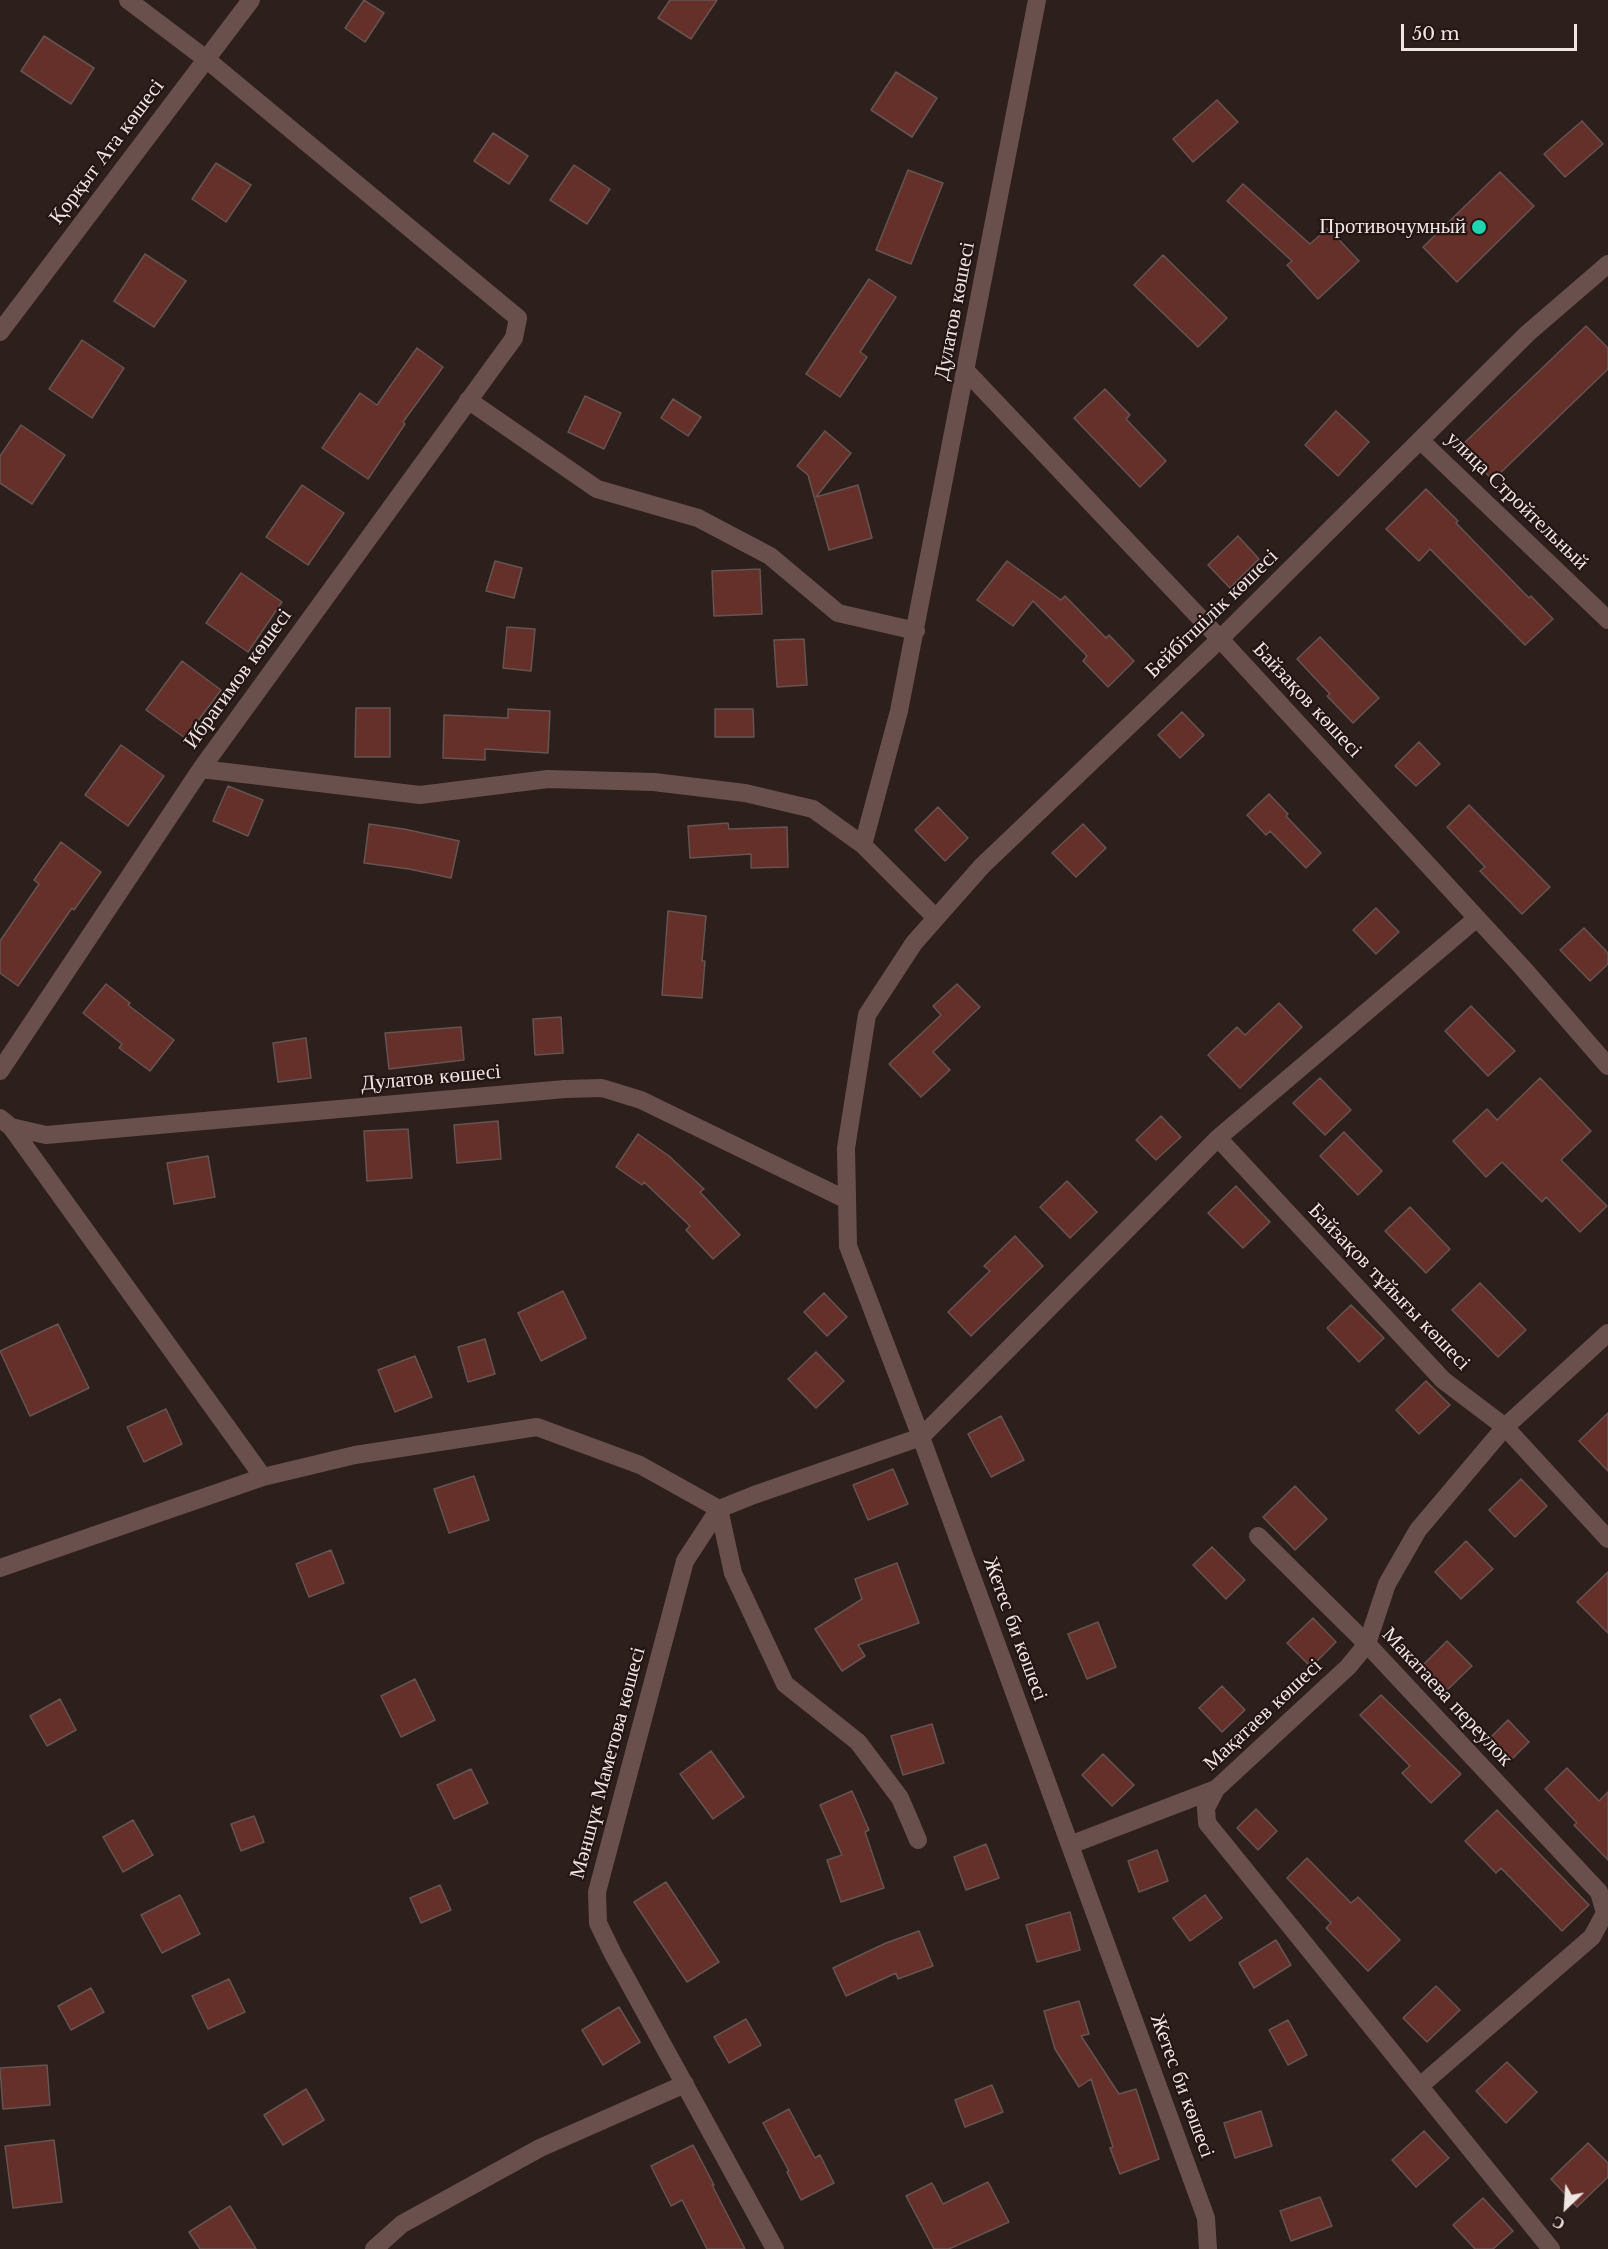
<!DOCTYPE html>
<meta charset="utf-8">
<style>
body{margin:0}
#map{position:relative;width:1608px;height:2249px;overflow:hidden;background:#2d1f1c;font-family:"Libre Baskerville",serif}
canvas{display:block}
.north{position:absolute;left:1536px;top:2177px;width:60px;height:60px;-webkit-text-stroke:4px #231513;paint-order:stroke;rotate:205deg;font-size:16px;font-weight:700;line-height:24px;text-align:center;color:#efe5e3}
.north::after{content:'';display:block;margin:auto;width:21px;height:27px;background:#efe5e3;clip-path:polygon(50% 0,100% 100%,50% 72%,0 100%)}
.scale{position:absolute;left:1401px;top:24px;width:176px;height:27px;box-sizing:border-box;border:3px solid #efe5e3;border-top:0;padding-left:8px;font-size:18px;line-height:21px;white-space:nowrap;color:#efe5e3;-webkit-text-stroke:4px #231513;paint-order:stroke}
</style>
<div id="map">
<canvas width="1608" height="2249"></canvas>
<div class="north">С</div>
<div class="scale">50 m</div>
</div>
<script>
const context = document.querySelector('canvas').getContext('2d');
context.lineJoin = 'round';
function paint(path, color) { context.fillStyle = color; context.fill(path, 'evenodd'); }
const toPath = rows => new Path2D(rows.map(r => 'M' + r).join(''));
function stroke(path, color, width, dash) { context.strokeStyle = color; context.lineWidth = width; context.lineCap = dash ? 'butt' : 'round'; context.setLineDash(dash || []); context.stroke(path); }
function label(font, color, halo, rows, align = 'center') {
  context.font = font + ' "Libre Baskerville",serif'; context.lineWidth = 4.5; context.setLineDash([]); context.textBaseline = 'middle'; context.strokeStyle = halo; context.fillStyle = color; for (const [text, x, y, turn = 0] of rows) {
    context.save(); context.translate(x, y); context.rotate((+turn || 0) * Math.PI / 180); context.textAlign = isNaN(turn) ? turn : align; if (halo) context.strokeText(text, 0, 0); context.fillText(text, 0, 0); context.restore();
  }
}
const building = toPath([
 [364,0,384,13,365,42,345,28,364,0],
 [670,0,717,0,691,39,658,18,670,0],
 [44,36,94,68,71,104,21,71,44,36],
 [896,72,937,98,912,137,871,110,896,72],
 [1217,100,1238,122,1193,162,1173,139,1217,100],
 [1582,121,1603,144,1565,177,1544,154,1582,121],
 [493,133,528,156,509,184,474,161,493,133],
 [216,163,251,185,226,222,192,199,216,163],
 [574,165,610,189,587,224,550,200,574,165],
 [908,170,943,183,911,264,876,250,908,170],
 [1500,172,1534,206,1457,282,1423,247,1500,172],
 [1243,184,1310,244,1328,228,1359,261,1318,299,1287,265,1292,261,1227,201,1243,184],
 [145,254,186,281,154,327,114,301,145,254],
 [1163,255,1227,318,1198,347,1134,285,1163,255],
 [869,279,896,297,860,352,867,357,840,397,806,374,869,279],
 [1586,326,1608,348,1608,369,1493,480,1460,447,1586,326],
 [82,340,124,368,92,418,49,389,82,340],
 [417,348,443,367,403,422,405,424,368,479,322,448,360,393,377,405,417,348],
 [1105,389,1130,415,1126,419,1166,461,1140,487,1074,418,1105,389],
 [585,396,621,413,604,449,568,432,585,396],
 [673,399,701,417,688,436,661,418,673,399],
 [1336,411,1369,442,1338,476,1305,445,1336,411],
 [21,425,65,455,32,504,0,483,0,456,21,425],
 [825,431,851,453,816,497,858,485,872,538,829,550,808,475,797,466,825,431],
 [302,485,344,513,308,565,266,537,302,485],
 [1426,489,1458,521,1456,523,1529,598,1531,596,1553,619,1525,645,1430,549,1419,561,1386,529,1426,489],
 [1238,536,1259,559,1230,588,1208,565,1238,536],
 [495,561,522,568,514,598,486,591,495,561],
 [1007,561,1061,600,1065,596,1106,638,1109,635,1134,661,1108,687,1083,661,1087,656,1033,601,1013,626,977,600,1007,561],
 [760,569,762,614,714,616,712,571,760,569],
 [241,573,282,602,248,652,206,623,241,573],
 [507,627,535,629,531,671,503,668,507,627],
 [1320,637,1379,698,1353,723,1327,696,1330,694,1297,659,1320,637],
 [804,639,807,685,777,687,774,640,804,639],
 [182,661,221,690,185,738,146,710,182,661],
 [356,708,390,708,390,757,355,757,356,708],
 [508,709,550,711,548,753,485,749,485,760,443,758,444,715,508,718,508,709],
 [715,709,753,709,754,737,715,737,715,709],
 [1182,712,1204,735,1180,758,1158,735,1182,712],
 [1419,742,1440,764,1416,786,1395,766,1419,742],
 [121,745,164,776,128,826,85,795,121,745],
 [228,786,263,800,248,836,213,821,228,786],
 [1269,794,1288,814,1286,816,1321,853,1306,868,1270,831,1266,835,1247,815,1269,794],
 [1469,805,1550,887,1522,914,1480,871,1485,867,1447,827,1469,805],
 [938,807,968,838,945,861,915,830,938,807],
 [728,823,729,829,787,827,788,867,751,868,751,854,690,858,688,826,728,823],
 [369,824,404,829,459,841,451,878,409,869,364,863,369,824],
 [1083,824,1106,848,1076,877,1052,853,1083,824],
 [61,842,101,872,74,910,72,908,18,986,0,973,0,941,39,884,34,880,61,842],
 [1376,908,1399,932,1376,954,1353,930,1376,908],
 [668,911,706,916,702,961,705,961,702,998,662,995,668,911],
 [1584,928,1608,953,1608,964,1590,981,1560,950,1584,928],
 [106,984,130,1003,128,1005,174,1040,150,1071,119,1048,122,1044,83,1013,106,984],
 [957,984,980,1007,933,1052,950,1070,921,1097,889,1064,941,1015,933,1006,957,984],
 [1279,1003,1302,1027,1240,1088,1208,1055,1237,1027,1245,1035,1279,1003],
 [1471,1006,1515,1051,1488,1076,1445,1031,1471,1006],
 [561,1017,563,1053,535,1055,533,1019,561,1017],
 [461,1027,464,1060,389,1069,385,1033,461,1027],
 [306,1038,311,1078,278,1082,273,1043,306,1038],
 [1320,1078,1351,1110,1325,1135,1293,1103,1320,1078],
 [1540,1078,1591,1131,1561,1160,1607,1206,1580,1232,1546,1197,1542,1202,1502,1162,1486,1177,1453,1141,1487,1109,1497,1120,1540,1078],
 [1161,1116,1181,1137,1156,1160,1136,1140,1161,1116],
 [498,1121,501,1159,457,1163,454,1125,498,1121],
 [408,1129,412,1178,367,1181,364,1131,408,1129],
 [1344,1132,1382,1171,1358,1195,1320,1156,1344,1132],
 [638,1134,669,1156,704,1189,700,1192,740,1235,713,1259,686,1230,690,1226,644,1182,642,1185,616,1167,638,1134],
 [208,1156,215,1197,174,1204,167,1163,208,1156],
 [1067,1181,1097,1212,1070,1238,1040,1207,1067,1181],
 [1236,1186,1270,1222,1243,1248,1208,1213,1236,1186],
 [1410,1207,1450,1249,1426,1273,1385,1231,1410,1207],
 [1015,1236,1043,1266,971,1336,948,1312,990,1271,984,1266,1015,1236],
 [1480,1283,1526,1330,1498,1357,1452,1310,1480,1283],
 [563,1291,586,1338,541,1361,518,1313,563,1291],
 [824,1293,847,1317,827,1336,804,1312,824,1293],
 [1351,1305,1384,1338,1359,1362,1327,1328,1351,1305],
 [58,1324,89,1388,30,1416,0,1351,58,1324],
 [485,1339,495,1374,468,1382,458,1347,485,1339],
 [816,1352,844,1381,816,1408,788,1379,816,1352],
 [415,1356,432,1397,395,1412,378,1370,415,1356],
 [1426,1381,1450,1405,1419,1434,1396,1410,1426,1381],
 [166,1409,182,1444,144,1462,127,1427,166,1409],
 [1608,1413,1608,1471,1579,1441,1608,1413],
 [1001,1416,1024,1460,991,1477,968,1434,1001,1416],
 [893,1469,908,1504,868,1520,853,1485,893,1469],
 [474,1476,489,1520,449,1533,434,1489,474,1476],
 [1521,1479,1547,1506,1515,1537,1489,1510,1521,1479],
 [1295,1486,1327,1519,1295,1550,1263,1517,1295,1486],
 [1466,1541,1493,1569,1461,1599,1435,1572,1466,1541],
 [1212,1547,1245,1580,1226,1599,1193,1565,1212,1547],
 [331,1550,344,1583,309,1597,296,1564,331,1550],
 [897,1563,919,1623,858,1645,865,1656,842,1671,815,1629,862,1599,855,1579,897,1563],
 [1608,1572,1608,1633,1577,1602,1608,1572],
 [1313,1618,1336,1642,1311,1667,1287,1643,1313,1618],
 [1098,1622,1116,1667,1087,1679,1068,1634,1098,1622],
 [1447,1641,1472,1666,1444,1693,1420,1668,1447,1641],
 [415,1679,435,1720,401,1737,381,1696,415,1679],
 [1222,1686,1245,1710,1222,1732,1199,1708,1222,1686],
 [1381,1695,1461,1774,1431,1803,1402,1773,1410,1766,1360,1715,1381,1695],
 [60,1699,76,1730,47,1746,30,1716,60,1699],
 [1508,1720,1529,1742,1512,1759,1491,1737,1508,1720],
 [932,1724,944,1763,903,1775,891,1736,932,1724],
 [711,1751,744,1797,713,1819,680,1774,711,1751],
 [1103,1754,1134,1785,1112,1806,1082,1775,1103,1754],
 [1567,1768,1599,1801,1608,1792,1608,1860,1574,1825,1577,1823,1545,1789,1567,1768],
 [471,1769,488,1803,454,1819,437,1785,471,1769],
 [852,1791,869,1830,865,1832,884,1888,841,1902,827,1860,842,1855,820,1805,852,1791],
 [1256,1809,1277,1831,1258,1850,1237,1828,1256,1809],
 [1497,1810,1589,1905,1562,1931,1501,1868,1496,1873,1465,1841,1497,1810],
 [254,1816,264,1842,241,1851,231,1824,254,1816],
 [133,1820,153,1855,123,1872,103,1837,133,1820],
 [986,1844,999,1878,966,1890,954,1857,986,1844],
 [1157,1850,1168,1881,1139,1892,1128,1861,1157,1850],
 [1307,1858,1351,1903,1358,1897,1400,1940,1368,1971,1326,1928,1331,1923,1287,1878,1307,1858],
 [666,1882,719,1962,687,1982,634,1902,666,1882],
 [440,1885,451,1910,421,1923,410,1898,440,1885],
 [180,1895,200,1934,162,1953,141,1915,180,1895],
 [1205,1895,1222,1918,1190,1941,1173,1918,1205,1895],
 [1070,1912,1080,1950,1037,1962,1026,1925,1070,1912],
 [919,1931,933,1966,898,1979,896,1973,846,1996,833,1968,886,1943,919,1931],
 [1276,1940,1291,1965,1254,1988,1239,1963,1276,1940],
 [229,1979,245,2012,208,2029,192,1996,229,1979],
 [1436,1986,1460,2010,1427,2042,1403,2018,1436,1986],
 [91,1988,104,2012,71,2030,58,2006,91,1988],
 [1079,2001,1089,2034,1081,2036,1119,2094,1136,2089,1159,2159,1120,2174,1110,2148,1113,2147,1091,2079,1079,2087,1055,2049,1044,2011,1079,2001],
 [619,2007,640,2042,603,2065,582,2030,619,2007],
 [746,2019,761,2045,729,2063,714,2037,746,2019],
 [1288,2020,1307,2055,1288,2065,1269,2030,1288,2020],
 [1507,2062,1537,2092,1506,2123,1476,2091,1507,2062],
 [47,2065,50,2105,3,2109,0,2068,47,2065],
 [992,2085,1003,2112,965,2127,955,2100,992,2085],
 [306,2089,324,2120,283,2145,264,2115,306,2089],
 [789,2109,815,2158,820,2155,834,2183,801,2200,787,2172,789,2171,763,2123,789,2109],
 [1261,2111,1272,2146,1235,2158,1224,2123,1261,2111],
 [1424,2131,1449,2158,1416,2187,1392,2160,1424,2131],
 [54,2140,62,2202,13,2208,5,2146,54,2140],
 [1588,2143,1608,2163,1608,2177,1577,2207,1551,2179,1588,2143],
 [693,2145,714,2185,712,2185,745,2249,707,2249,682,2200,671,2206,651,2166,693,2145],
 [988,2182,1009,2222,949,2249,934,2249,906,2196,932,2183,943,2204,988,2182],
 [1320,2197,1332,2226,1291,2241,1280,2211,1320,2197],
 [1483,2198,1513,2231,1493,2249,1475,2249,1453,2225,1483,2198],
 [230,2206,256,2249,200,2249,189,2232,230,2206]
]);
const street = toPath([
 [0,332,251,0],
 [966,371,1220,639,1522,967,1608,1066],
 [468,400,597,489,698,518,770,556,838,613,916,631],
 [1420,440,1608,620],
 [201,769,420,795,548,779,654,782,745,793,813,809,863,845],
 [936,918,863,845,899,711,1037,0],
 [0,1071,201,769,514,338,518,318,206,59,128,0],
 [0,1118,11,1127,46,1135,565,1089,602,1088,641,1100,847,1200],
 [11,1127,263,1477,355,1455,537,1427,640,1465,719,1509],
 [1218,1138,1443,1380,1505,1427,1608,1539],
 [719,1509,754,1495,921,1437,1218,1138,1477,918],
 [719,1509,685,1561,597,1892,598,1923,613,1954,775,2249],
 [719,1509,733,1573,785,1684,858,1742,900,1798,918,1840],
 [1258,1536,1367,1644,1599,1892,1605,1913,1592,1937,1420,2086],
 [0,1568,263,1477],
 [1070,1845,1216,1789],
 [374,2249,402,2224,540,2148,685,2084],
 [1208,2249,1206,2218,921,1437,848,1246,846,1148,867,1015,914,943,982,866,1220,639,1528,333,1608,264],
 [1551,2249,1207,1823,1206,1808,1216,1789,1348,1667,1367,1644,1387,1584,1418,1530,1505,1427,1608,1333]
]);
const markers = [
 [1479,227,8,"#1fd5b0"]
];
const streetNames = [
 ["Қорқыт Ата көшесі",107,152,-53],
 ["Дулатов көшесі",955,311,-79],
 ["улица Стройтельный",1517,501,44],
 ["Бейбітшілік көшесі",1212,614,-44],
 ["Ибрагимов көшесі",238,679,-54],
 ["Байзақов көшесі",1307,700,47],
 ["Дулатов көшесі",431,1078,-5],
 ["Байзақов тұйығы көшесі",1389,1287,46],
 ["Жетес би көшесі",1015,1629,70],
 ["Макатаева переулок",1447,1697,47],
 ["Мақатаев көшесі",1263,1715,-43],
 ["Мәншүк Маметова көшесі",608,1763,-75],
 ["Жетес би көшесі",1182,2086,70]
];
const poiNames = [
 ["Противочумный",1466,227]
];
paint(building, '#653029');
stroke(building, '#655451', 1.5);
stroke(street, '#6a504c', 18);
for (const [x, y, r, color] of markers) { const dot = new Path2D(); dot.arc(x, y, r, 0, 2 * Math.PI); context.fillStyle = color; context.fill(dot); stroke(dot, '#231513', 2); }
label('21px', '#efe5e3', '#231513', streetNames);
label('21px', '#efe5e3', '#231513', poiNames, 'right');
</script>
